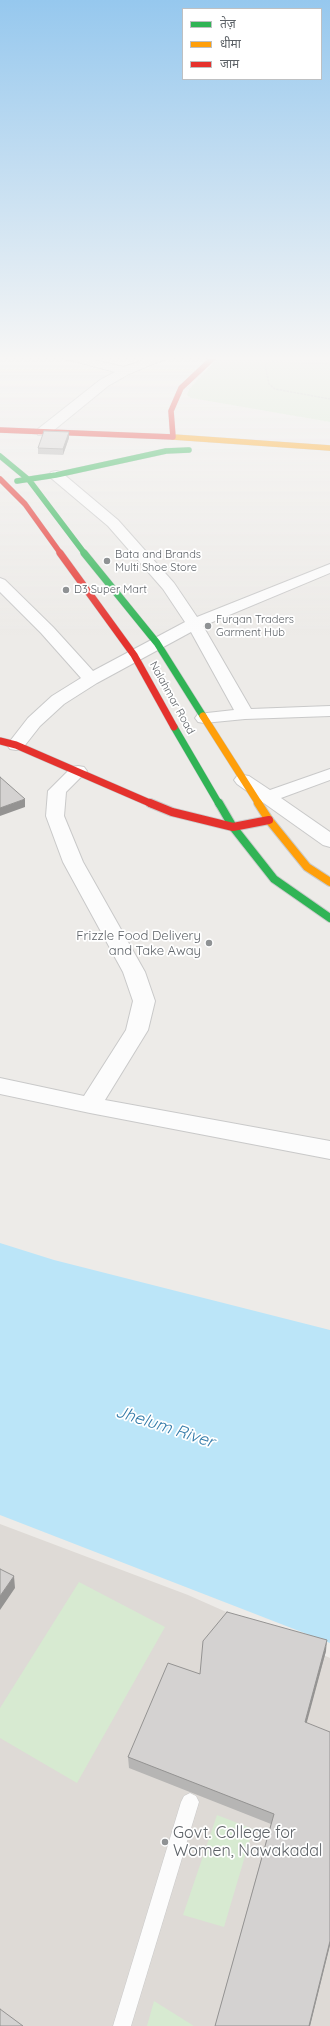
<!DOCTYPE html>
<meta charset="utf-8">
<style>
body{margin:0}
#map{position:relative;width:330px;height:2026px;overflow:hidden;background:#edebe8;font-family:Quicksand,"Noto Sans Devanagari",sans-serif}
canvas{display:block}
.legend{position:absolute;left:182px;top:8px;width:140px;height:72px;box-sizing:border-box;background:#fff;border:1px solid #bec0c2;margin:0;padding:5px 7px;list-style:none;font-size:12px;color:#5d6267}
.legend li{display:flex;align-items:center;gap:8px;height:20px}
.legend b{width:20px;border:1px solid #bec0c2}
</style>
<div id="map">
<canvas width="330" height="2026"></canvas>
<ul class="legend">
<li><b style="height:5px;background:#30b455"></b>तेज़</li>
<li><b style="height:5px;background:#ff9f0a"></b>धीमा</li>
<li><b style="height:5px;background:#e5322d"></b>जाम</li>
</ul>
</div>
<script>
const context = document.querySelector('canvas').getContext('2d');
context.lineJoin = 'round';
function paint(path, color) { context.fillStyle = color; context.fill(path, 'evenodd'); }
const toPath = rows => new Path2D(rows.map(r => 'M' + r).join(''));
function stroke(path, color, width, dash) { context.strokeStyle = color; context.lineWidth = width; context.lineCap = dash ? 'butt' : 'round'; context.setLineDash(dash || []); context.stroke(path); }
function label(font, color, halo, rows, align = 'center') {
  context.font = font + ' Quicksand,sans-serif'; context.lineWidth = 3.5; context.setLineDash([]); context.textBaseline = 'middle'; context.strokeStyle = halo; context.fillStyle = color; for (const [text, x, y, turn = 0] of rows) {
    context.save(); context.translate(x, y); context.rotate((+turn || 0) * Math.PI / 180); context.textAlign = isNaN(turn) ? turn : align; if (halo) context.strokeText(text, 0, 0); context.fillText(text, 0, 0); context.restore();
  }
}
const education = toPath([
 [0,1524,188,1595,330,1658,330,2026,0,2026]
]);
const green = toPath([
 [219,357,330,357,330,422,191,398,187,395,189,389],
 [79,1582,165,1627,77,1783,0,1738,0,1708],
 [217,1815,253,1829,224,1927,183,1915],
 [154,2001,194,2026,147,2026]
]);
const water = toPath([
 [0,1243,54,1260,330,1330,330,1643,0,1515]
]);
const path = toPath([
 [280,357,265,365,269,384,275,389,330,399],
 [273,362,330,364]
]);
const lane = toPath([
 [190,1793,196,1796,199,1802,131,2026,113,2026,181,1802,184,1796,190,1793]
]);
const street = toPath([
 [64,357,82,357,124,367,152,357,167,357,165,359,129,374,108,386,48,435,38,435,37,432,38,429,100,380,115,372,66,359,64,357],
 [56,471,61,472,118,520,174,583,197,617,330,564,330,573,203,626,251,709,330,706,330,716,245,719,204,723,198,722,195,718,198,714,234,710,191,632,97,683,64,704,40,726,22,749,16,750,10,749,7,745,28,718,52,696,81,678,41,633,0,592,0,578,5,580,53,627,93,671,185,622,163,589,108,526,51,478,49,475,51,472,56,471],
 [78,766,84,767,87,771,66,792,64,816,83,862,145,972,155,1001,148,1030,105,1100,330,1141,330,1159,90,1113,0,1094,0,1078,84,1096,126,1030,133,1001,123,972,63,862,46,816,48,791,72,767,78,766],
 [330,769,330,780,281,798,330,832,330,847,323,845,237,784,234,780,237,776,243,775,249,776,270,790,330,769]
]);
const fastFar2 = toPath([
 [0,456,29,480,85,554],
 [17,481,56,475,166,451,189,450]
]);
const fastFar1 = toPath([
 [84,553,157,643,203,716],
 [174,727,219,804]
]);
const fast = toPath([
 [219,803,233,827,274,879,330,918]
]);
const slowFar2 = toPath([
 [173,437,330,448]
]);
const slowFar1 = toPath([
 [203,716,259,804]
]);
const slow = toPath([
 [258,803,269,820,307,867,330,882]
]);
const jamFar2 = toPath([
 [0,430,173,437],
 [173,437,171,411,181,388,214,357],
 [0,479,25,504,61,554]
]);
const jamFar1 = toPath([
 [60,553,134,655,174,727],
 [0,741,16,745,152,804]
]);
const jam = toPath([
 [150,803,172,812,233,827,269,820]
]);
const wall = toPath([
 [69,438,63,455,38,454,38,448],
 [326,1651,306,1723,330,1945,310,2026,215,2026,271,1824,129,1768,128,1757,200,1674]
]);
const shadedWall = toPath([
 [69,432,69,438,63,455,63,449],
 [25,799,25,807,0,816,0,808],
 [14,1576,15,1588,0,1610,0,1596],
 [327,1640,326,1651,304,1733,305,1722],
 [330,1941,330,1945,310,2026,309,2026]
]);
const building = toPath([
 [44,431,69,432,63,449,38,448,44,431],
 [0,777,25,799,0,808,0,777],
 [0,1569,14,1576,0,1596,0,1569],
 [227,1612,327,1640,305,1722,330,1732,330,1941,309,2026,215,2026,274,1814,128,1757,168,1663,200,1674,203,1641,227,1612],
 [0,2009,23,2026,0,2026,0,2009]
]);
const markers = [
 [107,561,4,"#8f9294"],
 [66,590,4,"#8f9294"],
 [208,626,4,"#8f9294"],
 [209,943,4,"#8f9294"],
 [165,1842,4,"#8f9294"]
];
const farPoinames = [
 ["Bata and Brands",115,555],
 ["Multi Shoe Store",115,568],
 ["D3 Super Mart",74,590],
 ["Furqan Traders",216,620],
 ["Garment Hub",216,633]
];
const farStreetnames = [
 ["Nalahmar Road",172,698,61]
];
const poiNames = [
 ["Frizzle Food Delivery",201,936],
 ["and Take Away",201,951]
];
const nearPoinames = [
 ["Govt. College for",173,1833],
 ["Women, Nawakadal",173,1851]
];
const nearWaternames = [
 ["Jhelum River",165,1427,18]
];
paint(education, '#dedad6');
paint(green, '#d7ead1');
paint(water, '#bbe5f8');
stroke(lane, '#c9c9c9', 1);
stroke(street, '#c9c9c9', 2);
stroke(fastFar2, '#c9caca', 6);
stroke(fastFar1, '#c9caca', 8);
stroke(fast, '#c9caca', 10);
stroke(slowFar2, '#c9caca', 6);
stroke(slowFar1, '#c9caca', 8);
stroke(slow, '#c9caca', 10);
stroke(jamFar2, '#c9caca', 6);
stroke(jamFar1, '#c9caca', 8);
stroke(jam, '#c9caca', 10);
stroke(path, '#c7cec9', 1.5, [2.5, 1]);
paint(lane, '#fcfcfc');
paint(street, '#fcfcfc');
stroke(fastFar2, '#30b455', 5.5);
stroke(fastFar1, '#30b455', 7);
stroke(fast, '#30b455', 8);
stroke(slowFar2, '#ff9f0a', 5.5);
stroke(slowFar1, '#ff9f0a', 7);
stroke(slow, '#ff9f0a', 8);
stroke(jamFar2, '#e5322d', 5.5);
stroke(jamFar1, '#e5322d', 7);
stroke(jam, '#e5322d', 8);
paint(wall, '#b6b5b4');
paint(shadedWall, '#949392');
paint(building, '#d4d2d1');
stroke(building, '#949392', 1);
const sky = context.createLinearGradient(0, 0, 0, 640);
sky.addColorStop(0, '#96c8ee');
sky.addColorStop(0.56, '#f7f6f5');
sky.addColorStop(1, '#f7f6f500');
context.fillStyle = sky;
context.fillRect(0, 0, 330, 640);
for (const [x, y, r, color] of markers) { const dot = new Path2D(); dot.arc(x, y, r, 0, 2 * Math.PI); context.fillStyle = color; context.fill(dot); stroke(dot, '#fff', 1.5); }
label('11px', '#5d6267', '#fff', farPoinames, 'left');
label('11px', '#5d6267', '#fff', farStreetnames);
label('13px', '#5d6267', '#fff', poiNames, 'right');
label('16px', '#5d6267', '#fff', nearPoinames, 'left');
label('italic 17px', '#347ba9', '#fff', nearWaternames);
</script>
